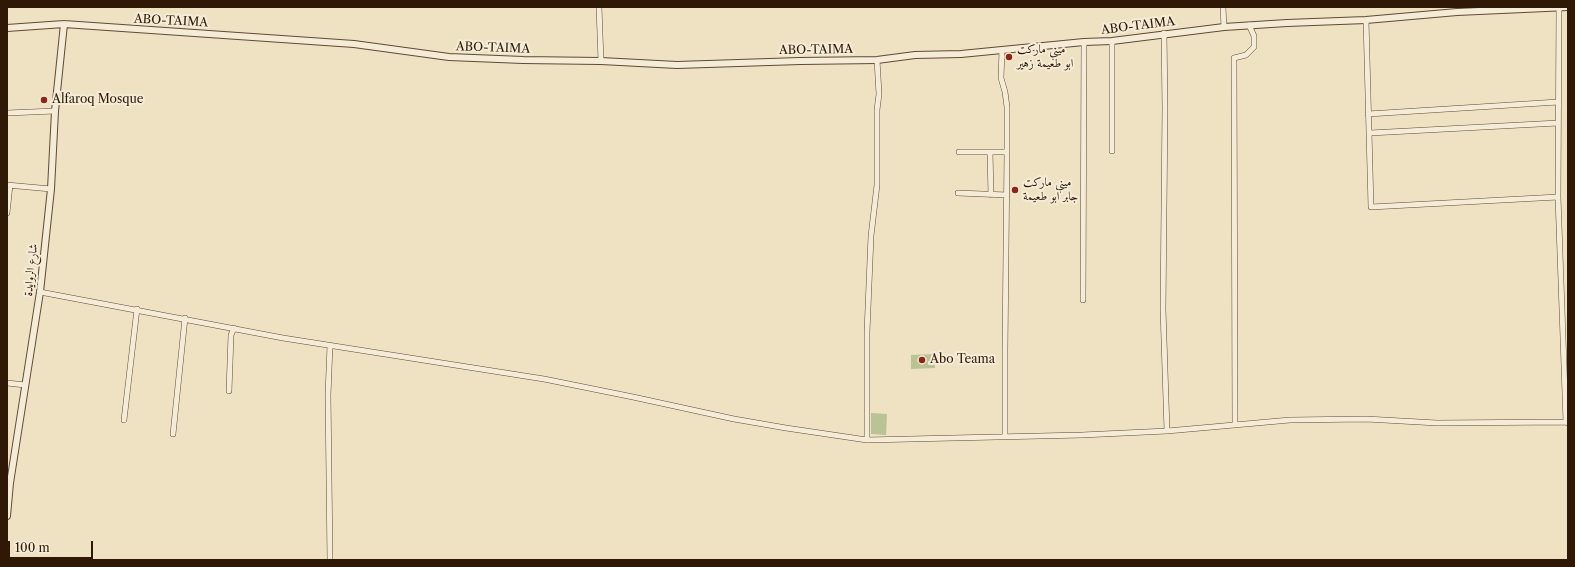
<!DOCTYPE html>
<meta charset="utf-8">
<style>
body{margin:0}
#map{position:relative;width:1575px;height:567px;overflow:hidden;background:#eee2c2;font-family:"Libre Caslon Text",serif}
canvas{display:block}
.frame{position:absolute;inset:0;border:8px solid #301807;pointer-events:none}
.scale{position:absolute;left:8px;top:541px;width:85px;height:18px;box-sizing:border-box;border:2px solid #301807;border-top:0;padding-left:5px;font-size:12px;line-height:14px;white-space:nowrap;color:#301807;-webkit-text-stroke:3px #f4ecd7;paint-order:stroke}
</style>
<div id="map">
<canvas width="1575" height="567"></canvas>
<div class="frame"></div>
<div class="scale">100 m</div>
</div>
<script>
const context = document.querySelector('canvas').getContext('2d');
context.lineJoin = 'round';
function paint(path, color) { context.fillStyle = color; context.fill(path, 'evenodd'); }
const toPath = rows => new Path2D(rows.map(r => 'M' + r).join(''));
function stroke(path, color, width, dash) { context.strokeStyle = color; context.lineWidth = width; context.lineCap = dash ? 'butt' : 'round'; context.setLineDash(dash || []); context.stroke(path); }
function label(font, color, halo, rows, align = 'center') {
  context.font = font + ' "Libre Caslon Text",Amiri,serif'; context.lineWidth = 4; context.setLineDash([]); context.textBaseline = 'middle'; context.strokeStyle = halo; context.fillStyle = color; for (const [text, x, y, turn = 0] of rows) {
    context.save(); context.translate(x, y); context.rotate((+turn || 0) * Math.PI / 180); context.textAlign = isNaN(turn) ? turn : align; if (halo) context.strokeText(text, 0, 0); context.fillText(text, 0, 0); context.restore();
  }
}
const green = toPath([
 [935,354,935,368,911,369,911,355],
 [871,413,887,414,886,435,871,434]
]);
const minor = toPath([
 [599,7,601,61],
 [1223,7,1224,27],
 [1559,7,1558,197,1566,422,1568,423],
 [1366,20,1371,207,1558,197],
 [1164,33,1165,108,1163,309,1167,431],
 [7,113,55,111],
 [1368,114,1558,102],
 [1370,133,1558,123],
 [1112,151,1112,41],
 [959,152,1007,152,1007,107,1005,92,1001,78,1002,50],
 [990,152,991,195],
 [7,185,51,189],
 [958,193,1007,195],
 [7,213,10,185],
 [40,292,283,338,544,379,633,397,734,419,786,428,867,440,1082,435,1167,431,1290,420,1366,419,1437,423,1566,422],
 [1083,300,1084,42],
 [7,383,25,385],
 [229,391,231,335,234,328],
 [124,420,137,309],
 [1235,424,1234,58,1246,55,1254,47,1254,36,1249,25],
 [173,434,185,318],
 [1005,437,1005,350,1007,152],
 [867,440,867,332,871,236,877,185,877,110,879,94,877,60],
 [330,560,328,395,330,345]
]);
const tertiary = toPath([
 [7,28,64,24,354,44,449,57,523,60,601,61,677,65,800,61,877,60,915,55,961,54,1084,42,1112,41,1224,27,1287,23,1366,20,1457,12,1568,7],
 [7,516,10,483,40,292,51,189,55,111,64,24]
]);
const markers = [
 [1009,57,4,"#8f2418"],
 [44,100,4,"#8f2418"],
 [1015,190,4,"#8f2418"],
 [922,360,4,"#8f2418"]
];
const streetNames = [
 ["ABO-TAIMA",171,21,3],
 ["ABO-TAIMA",1138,26,-7],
 ["ABO-TAIMA",493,48,2],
 ["ABO-TAIMA",816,50,-1],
 ["شارع الروايدة",31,270,-84]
];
const poiNames = [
 ["ميني ماركت",1017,50],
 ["ابو طعيمة زهير",1017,64],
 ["Alfaroq Mosque",52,100],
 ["ميني ماركت",1023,183],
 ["جابر ابو طعيمة",1023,197],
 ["Abo Teama",930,360]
];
paint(green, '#b9c393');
stroke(minor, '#604a36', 6);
stroke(tertiary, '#604a36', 8);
stroke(minor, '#f4ecd7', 5);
stroke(tertiary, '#f4ecd7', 6);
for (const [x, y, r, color] of markers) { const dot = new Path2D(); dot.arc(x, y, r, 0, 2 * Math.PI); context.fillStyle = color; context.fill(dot); stroke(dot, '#f4ecd7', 1.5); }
label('12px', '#301807', '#f4ecd7', streetNames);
label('12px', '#301807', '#f4ecd7', poiNames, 'left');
</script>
